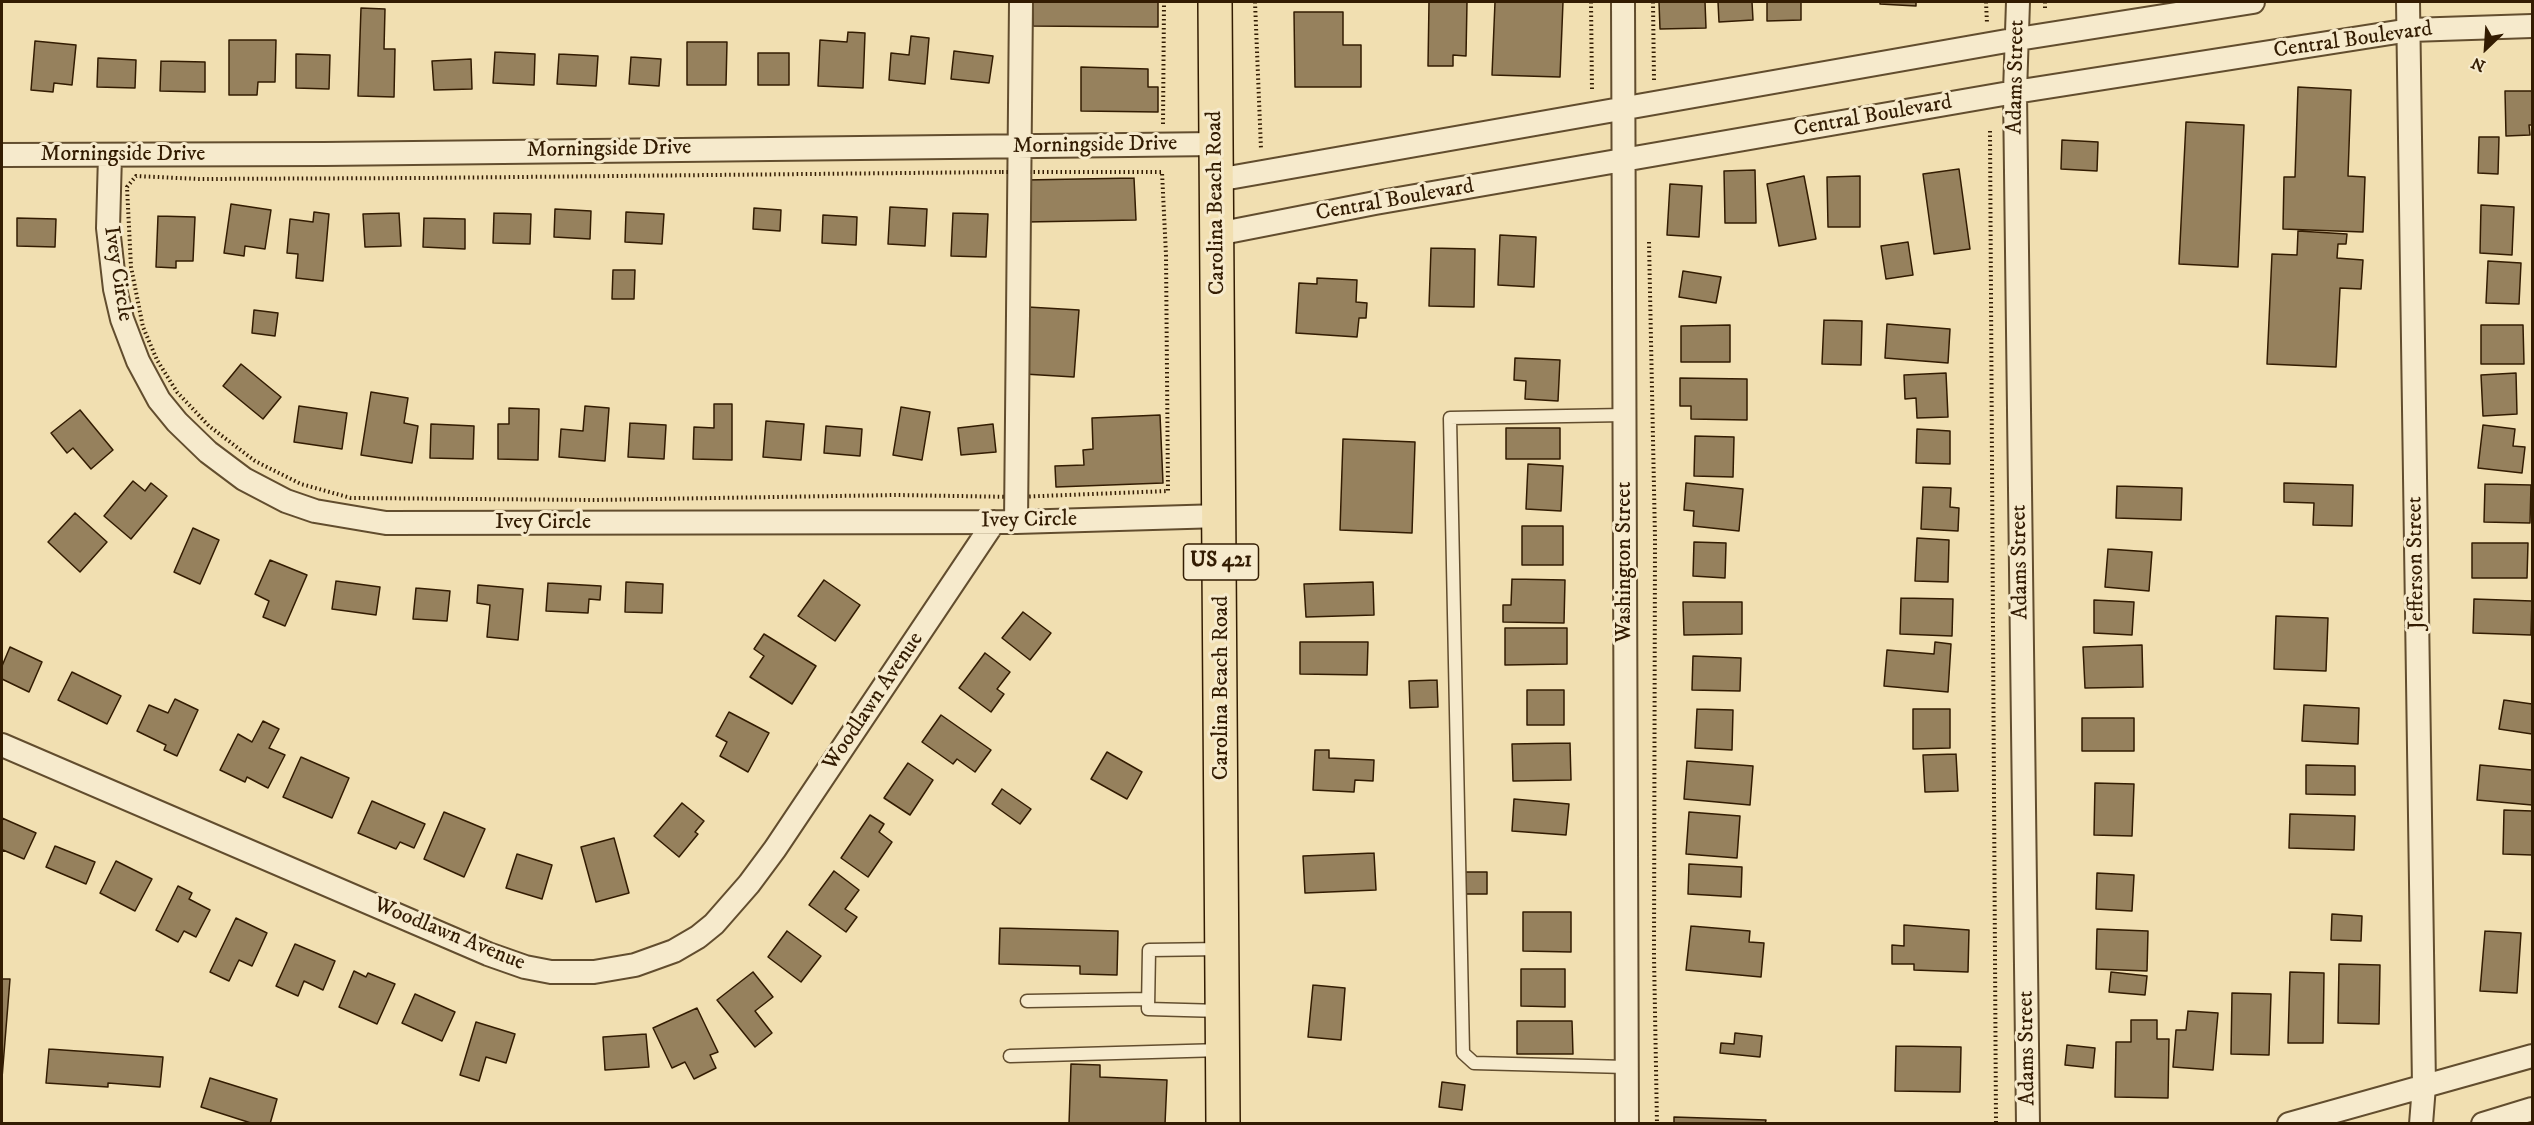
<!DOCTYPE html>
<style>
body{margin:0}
#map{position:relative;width:2534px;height:1125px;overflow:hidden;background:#f1dfb1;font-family:"IM FELL DW Pica",serif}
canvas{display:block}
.frame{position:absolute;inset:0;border:3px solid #331c02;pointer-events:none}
.north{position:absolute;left:2456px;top:18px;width:60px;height:60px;-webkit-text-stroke:4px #f6eacc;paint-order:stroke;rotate:205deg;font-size:16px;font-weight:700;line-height:24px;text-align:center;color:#331c02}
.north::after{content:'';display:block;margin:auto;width:21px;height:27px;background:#331c02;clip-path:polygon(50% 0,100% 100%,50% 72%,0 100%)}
</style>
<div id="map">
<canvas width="2534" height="1125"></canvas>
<div class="frame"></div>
<div class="north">N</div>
</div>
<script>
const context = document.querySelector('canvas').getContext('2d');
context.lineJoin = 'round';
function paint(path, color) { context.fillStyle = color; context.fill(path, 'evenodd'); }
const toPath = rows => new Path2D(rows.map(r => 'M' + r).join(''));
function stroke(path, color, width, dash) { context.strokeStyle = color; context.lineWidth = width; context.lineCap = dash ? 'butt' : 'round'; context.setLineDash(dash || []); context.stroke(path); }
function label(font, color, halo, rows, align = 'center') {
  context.font = font + ' "IM FELL DW Pica",serif'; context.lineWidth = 6; context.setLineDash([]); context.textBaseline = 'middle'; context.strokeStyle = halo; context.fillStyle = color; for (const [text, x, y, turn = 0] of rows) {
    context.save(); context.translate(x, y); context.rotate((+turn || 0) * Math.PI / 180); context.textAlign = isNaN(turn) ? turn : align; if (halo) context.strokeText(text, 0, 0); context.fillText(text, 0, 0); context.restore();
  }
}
const building = toPath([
 [1033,2,1158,2,1158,27,1033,26,1033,2],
 [1429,2,1467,2,1466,56,1453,55,1453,66,1428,66,1429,2],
 [1495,2,1563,2,1560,77,1492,75,1495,2],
 [1659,2,1705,2,1706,28,1660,29,1659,2],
 [1718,2,1752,2,1753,20,1719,22,1718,2],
 [1767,2,1801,2,1801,20,1767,21,1767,2],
 [1880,2,1916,2,1916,6,1880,4,1880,2],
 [361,8,385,9,384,49,395,49,394,97,358,96,361,8],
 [1294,12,1343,12,1343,45,1361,45,1361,87,1295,87,1294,12],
 [848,32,865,33,863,88,818,86,820,40,847,42,848,32],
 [911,36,929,38,925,84,889,80,891,53,909,55,911,36],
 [229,40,276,40,275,82,258,82,257,95,229,95,229,40],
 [35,41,76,45,72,85,54,83,53,92,31,90,35,41],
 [687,42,727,42,726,85,687,85,687,42],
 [954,51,993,56,989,83,951,79,954,51],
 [495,52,535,54,534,85,493,83,495,52],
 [758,53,789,53,789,85,758,85,758,53],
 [296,54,330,55,329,89,296,88,296,54],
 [559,54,598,56,596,86,557,84,559,54],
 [631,57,661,59,659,86,629,84,631,57],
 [98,58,136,60,135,88,97,87,98,58],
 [471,59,472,89,434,90,432,61,471,59],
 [161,61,205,62,205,92,160,91,161,61],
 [1081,67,1148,69,1148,87,1158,87,1158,112,1081,111,1081,67],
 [2298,87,2351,90,2348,176,2365,177,2363,232,2283,229,2284,177,2295,177,2298,87],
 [2505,91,2532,91,2532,125,2529,125,2530,135,2506,136,2505,91],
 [2186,122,2244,125,2238,267,2179,264,2186,122],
 [2479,137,2499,137,2498,174,2478,173,2479,137],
 [2062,140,2098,142,2097,171,2061,169,2062,140],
 [1959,169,1970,249,1934,254,1923,174,1959,169],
 [1755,170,1756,223,1725,223,1724,171,1755,170],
 [1804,176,1816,239,1779,246,1767,184,1804,176],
 [1860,176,1860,227,1828,227,1827,177,1860,176],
 [1134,178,1136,220,1026,222,1025,180,1134,178],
 [1670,184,1702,186,1699,237,1667,235,1670,184],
 [231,204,271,210,265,249,245,246,244,256,224,253,231,204],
 [2481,205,2514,207,2512,255,2480,253,2481,205],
 [890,207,927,209,925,246,888,244,890,207],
 [754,208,781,210,780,231,753,229,754,208],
 [555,209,591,211,590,239,554,237,555,209],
 [314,212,329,214,323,281,296,278,298,254,287,253,290,219,313,222,314,212],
 [626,212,664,214,662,244,625,242,626,212],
 [399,213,401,246,365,247,363,214,399,213],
 [494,213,531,214,530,244,493,243,494,213],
 [953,213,988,214,986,257,951,256,953,213],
 [823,215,857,217,856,245,822,243,823,215],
 [158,216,195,217,193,261,176,261,176,268,156,267,158,216],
 [17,218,56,219,55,247,17,246,17,218],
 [424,218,465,219,465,249,423,247,424,218],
 [2298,231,2347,234,2346,244,2338,244,2337,258,2363,260,2361,289,2340,288,2336,367,2267,364,2272,254,2297,255,2298,231],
 [1500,235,1536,237,1534,287,1498,285,1500,235],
 [1908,242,1913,275,1886,279,1881,246,1908,242],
 [1431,248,1475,249,1474,307,1429,306,1431,248],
 [2488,261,2521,263,2519,304,2486,303,2488,261],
 [613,270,635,270,634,299,612,299,613,270],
 [1683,271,1721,277,1716,303,1679,297,1683,271],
 [1317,278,1357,280,1356,302,1367,303,1366,318,1359,318,1357,337,1296,333,1299,283,1317,284,1317,278],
 [1028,307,1079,310,1074,377,1024,374,1028,307],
 [254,310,278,313,275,336,252,333,254,310],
 [1824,320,1862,321,1861,365,1822,364,1824,320],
 [1887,324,1950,329,1948,363,1885,358,1887,324],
 [1730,325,1730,362,1681,362,1681,326,1730,325],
 [2481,325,2523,325,2524,364,2481,364,2481,325],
 [1515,358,1560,360,1558,401,1525,399,1526,381,1514,380,1515,358],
 [241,364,281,397,263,419,223,386,241,364],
 [1946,373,1948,417,1917,418,1916,398,1905,399,1904,375,1946,373],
 [2516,373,2517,414,2483,416,2481,375,2516,373],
 [1680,378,1747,379,1747,420,1691,419,1691,406,1680,406,1680,378],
 [371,392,408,398,404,423,418,426,412,463,361,455,371,392],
 [714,404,732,404,732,460,693,459,694,427,714,428,714,404],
 [299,406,347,413,342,449,294,442,299,406],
 [585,406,609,408,605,461,559,457,561,429,583,431,585,406],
 [901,407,930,412,922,460,893,455,901,407],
 [509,408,539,409,538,460,498,459,498,424,509,424,509,408],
 [80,410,113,450,91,469,73,448,67,453,51,433,80,410],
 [1160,415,1163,483,1056,487,1055,466,1084,465,1083,450,1093,449,1092,418,1160,415],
 [766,421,804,424,801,460,763,457,766,421],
 [630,423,666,425,664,459,628,457,630,423],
 [431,424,474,426,473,459,430,458,431,424],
 [993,424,996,452,961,455,958,428,993,424],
 [2483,425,2515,429,2513,446,2525,447,2522,473,2478,468,2483,425],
 [826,426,862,429,860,456,824,453,826,426],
 [1506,428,1560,428,1560,459,1506,459,1506,428],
 [1917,429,1950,431,1950,464,1916,463,1917,429],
 [1695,436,1734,437,1733,477,1694,476,1695,436],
 [1343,439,1415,442,1412,533,1340,530,1343,439],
 [1528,464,1563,466,1561,511,1526,509,1528,464],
 [133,481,145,491,151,483,167,496,131,539,104,516,133,481],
 [1686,483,1743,489,1739,531,1693,526,1694,511,1684,510,1686,483],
 [2284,483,2353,485,2352,526,2313,525,2314,503,2284,502,2284,483],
 [2485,484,2531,485,2530,523,2484,522,2485,484],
 [2117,486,2182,488,2181,520,2116,518,2117,486],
 [1923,487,1951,488,1950,507,1959,508,1958,531,1921,529,1923,487],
 [75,513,107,542,80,572,48,542,75,513],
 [1522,526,1563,526,1563,565,1522,565,1522,526],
 [193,528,219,540,200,584,174,572,193,528],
 [1917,538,1949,540,1948,582,1915,581,1917,538],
 [1694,542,1726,543,1725,578,1693,576,1694,542],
 [2472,543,2528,543,2527,578,2472,578,2472,543],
 [2108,549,2152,552,2149,591,2105,587,2108,549],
 [270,560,307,575,285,626,263,617,269,601,255,594,270,560],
 [1512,579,1565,580,1564,623,1503,622,1503,605,1511,605,1512,579],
 [824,580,860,605,835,641,798,616,824,580],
 [336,581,380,587,376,615,332,609,336,581],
 [626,582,663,584,662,613,625,612,626,582],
 [1373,582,1374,615,1306,617,1304,584,1373,582],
 [548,583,601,586,600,600,589,599,588,613,546,611,548,583],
 [478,585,523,589,518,640,487,637,490,605,477,603,478,585],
 [416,588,450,591,447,621,413,619,416,588],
 [1901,598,1953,599,1952,636,1900,634,1901,598],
 [2474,599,2532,601,2531,635,2473,633,2474,599],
 [2094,600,2134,602,2132,635,2094,633,2094,600],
 [1683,602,1742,602,1742,634,1684,635,1683,602],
 [1023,612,1051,633,1030,660,1002,638,1023,612],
 [2276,616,2328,618,2326,671,2274,669,2276,616],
 [1505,628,1567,628,1567,664,1505,665,1505,628],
 [764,634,816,666,792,704,750,677,764,656,754,649,764,634],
 [1300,642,1368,642,1367,675,1300,674,1300,642],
 [1935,642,1951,644,1948,692,1884,686,1887,650,1934,654,1935,642],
 [2142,645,2143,687,2085,688,2083,647,2142,645],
 [10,647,42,662,29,692,2,679,2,666,10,647],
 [985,653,1010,672,997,689,1004,694,991,712,959,688,985,653],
 [1693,656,1741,658,1740,691,1692,690,1693,656],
 [72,672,121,696,107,724,58,700,72,672],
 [1437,680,1438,707,1410,708,1409,681,1437,680],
 [1527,690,1564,690,1564,725,1527,725,1527,690],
 [175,699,198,710,177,756,164,750,166,745,137,731,149,705,168,713,175,699],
 [2504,700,2532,704,2532,734,2499,729,2504,700],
 [2304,705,2359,708,2358,744,2302,741,2304,705],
 [1697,709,1733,710,1732,750,1695,748,1697,709],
 [1913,709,1950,709,1950,748,1913,749,1913,709],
 [729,712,769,733,748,772,720,756,727,742,716,736,729,712],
 [941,715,991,750,975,772,957,759,953,764,922,742,941,715],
 [2082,718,2134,718,2134,751,2082,751,2082,718],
 [263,721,279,729,269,748,285,755,268,788,247,777,245,782,220,770,238,734,252,742,263,721],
 [1570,743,1571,780,1513,781,1512,744,1570,743],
 [1315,750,1329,750,1329,758,1374,760,1373,781,1355,780,1354,792,1313,790,1315,750],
 [1107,752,1142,772,1127,799,1091,779,1107,752],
 [1956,754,1958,791,1925,792,1923,755,1956,754],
 [301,757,349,778,332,818,283,797,301,757],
 [1687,761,1753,766,1750,805,1684,799,1687,761],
 [908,763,933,780,910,815,884,798,908,763],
 [2306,765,2355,766,2355,795,2306,794,2306,765],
 [2480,765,2532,770,2532,805,2477,800,2480,765],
 [2095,783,2134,784,2132,836,2094,835,2095,783],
 [1002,789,1031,809,1020,824,992,804,1002,789],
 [1514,799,1569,804,1566,835,1512,831,1514,799],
 [372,801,425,824,414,848,400,842,396,849,358,833,372,801],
 [682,803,704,821,695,832,698,834,679,857,654,836,682,803],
 [2504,810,2532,811,2532,855,2503,854,2504,810],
 [444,812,485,829,464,877,424,859,444,812],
 [1689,812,1740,816,1737,858,1686,854,1689,812],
 [2290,814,2355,816,2354,850,2289,848,2290,814],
 [870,815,884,824,879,832,892,842,868,877,841,858,870,815],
 [2,818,36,833,24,859,3,850,2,853,2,818],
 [614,838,629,893,596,902,581,847,614,838],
 [55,846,95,862,86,884,46,867,55,846],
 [1374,853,1376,890,1305,893,1303,856,1374,853],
 [517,854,552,865,542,899,506,888,517,854],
 [116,861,152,879,135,911,100,893,116,861],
 [1689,864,1742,867,1741,897,1688,894,1689,864],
 [834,871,859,890,845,909,857,917,846,932,809,905,834,871],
 [1465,872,1487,872,1487,894,1466,894,1465,872],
 [2097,873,2134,875,2132,911,2096,909,2097,873],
 [178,886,192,893,189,899,210,910,196,937,184,931,178,942,156,930,178,886],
 [1523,912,1571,912,1571,952,1523,951,1523,912],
 [2332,914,2362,916,2361,941,2331,940,2332,914],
 [236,918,267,933,252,966,239,960,229,981,210,972,236,918],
 [1904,925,1969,930,1968,972,1914,970,1914,964,1892,964,1892,945,1904,946,1904,925],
 [1691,926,1750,931,1749,942,1764,943,1761,977,1686,970,1691,926],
 [1000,928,1118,931,1117,975,1080,974,1080,966,999,964,1000,928],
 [2097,929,2148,931,2147,971,2096,969,2097,929],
 [787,931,821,956,801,982,768,957,787,931],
 [2485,931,2521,933,2517,993,2480,991,2485,931],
 [295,944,335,961,323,990,304,981,298,996,276,986,295,944],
 [2339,964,2380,965,2379,1024,2338,1023,2339,964],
 [1521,969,1565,969,1565,1007,1521,1006,1521,969],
 [354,971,366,977,368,973,395,984,377,1024,339,1007,354,971],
 [753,972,773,997,755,1011,772,1033,755,1047,717,1000,753,972],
 [2111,972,2147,976,2145,995,2109,992,2111,972],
 [2290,972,2324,973,2323,1043,2288,1043,2290,972],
 [2,979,10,979,2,1078,2,979],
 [1313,985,1345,988,1341,1040,1308,1037,1313,985],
 [2232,993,2271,994,2269,1055,2231,1054,2232,993],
 [415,994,455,1012,442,1041,402,1023,415,994],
 [697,1008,718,1052,710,1055,716,1068,694,1079,685,1062,672,1068,653,1028,697,1008],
 [2188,1011,2218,1013,2213,1070,2173,1067,2176,1030,2186,1030,2188,1011],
 [2131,1020,2157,1020,2157,1039,2169,1039,2168,1098,2115,1097,2116,1042,2131,1042,2131,1020],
 [1517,1021,1572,1021,1573,1054,1517,1054,1517,1021],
 [476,1022,515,1034,506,1063,486,1057,479,1081,460,1075,476,1022],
 [1735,1033,1762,1036,1760,1057,1720,1053,1721,1043,1734,1044,1735,1033],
 [646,1034,649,1067,605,1070,603,1037,646,1034],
 [2067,1045,2095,1048,2093,1068,2065,1065,2067,1045],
 [1896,1046,1961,1047,1960,1092,1895,1091,1896,1046],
 [49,1049,163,1057,160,1087,108,1083,108,1087,46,1083,49,1049],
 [1071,1064,1100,1065,1100,1077,1167,1080,1165,1124,1069,1124,1071,1064],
 [210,1078,277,1099,270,1124,254,1124,201,1107,210,1078],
 [1442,1082,1465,1085,1462,1110,1439,1107,1442,1082],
 [1674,1117,1766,1120,1765,1124,1674,1124,1674,1117]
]);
const path = toPath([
 [1255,2,1261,149],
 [1591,2,1592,91],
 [1653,2,1654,81],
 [1986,2,1987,23],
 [2045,2,2045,11],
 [1163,124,1164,2],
 [1990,131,1996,1124],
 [1002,172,1162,172,1166,255,1168,491,1016,497,896,495,595,500,351,498,301,484,255,461,209,426,177,392,157,360,143,327,131,267,127,187,136,176,199,179,422,178,1002,172],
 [1649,242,1655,538,1654,956,1657,1124]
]);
const lane = toPath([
 [1625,415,1450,418,1463,1053,1474,1063,1626,1067],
 [1027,1001,1148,999],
 [1221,1011,1148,1009,1149,950,1222,949],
 [1010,1056,1222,1050]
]);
const street = toPath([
 [1623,2,1627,1124],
 [2018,2,2015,92,2028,1124],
 [2408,2,2424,1086,2421,1124],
 [2,155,324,154,1217,144],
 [110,155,108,228,115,289,122,319,138,361,159,400,177,422,208,452,244,479,286,501,315,511,386,523,1016,522,1221,516],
 [1217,180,2018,39,2253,2],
 [1217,234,1375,203,2015,92,2410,30,2532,26],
 [1016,522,1021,2],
 [2,745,488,954,525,967,551,972,594,972,635,965,674,951,698,937,714,924,749,884,775,849,994,522],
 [2289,1124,2532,1056],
 [2483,1124,2532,1109]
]);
const highway = toPath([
 [1215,2,1223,1124]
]);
const shields = [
 [1221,562,75]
];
const shieldNames = [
 ["US 421",1221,562]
];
const streetNames = [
 ["Central Boulevard",2353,41,-8],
 ["Adams Street",2017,77,-89],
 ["Central Boulevard",1873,117,-10],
 ["Morningside Drive",1095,146,-1],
 ["Morningside Drive",609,150,-1],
 ["Morningside Drive",123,155],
 ["Central Boulevard",1395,201,-10],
 ["Carolina Beach Road",1217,203,-91],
 ["Ivey Circle",117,274,81],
 ["Ivey Circle",1029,521,-1],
 ["Ivey Circle",543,523],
 ["Washington Street",1625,562,-90],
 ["Adams Street",2021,562,-91],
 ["Jefferson Street",2417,563,-91],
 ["Carolina Beach Road",1222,688,-90],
 ["Woodlawn Avenue",874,702,-56],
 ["Woodlawn Avenue",449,935,22],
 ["Adams Street",2028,1048,-91]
];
paint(building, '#96815d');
stroke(building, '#331c02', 1.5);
stroke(lane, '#624d2e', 15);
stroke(street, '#624d2e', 26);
stroke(highway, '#331c02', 36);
stroke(path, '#331c02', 4, [1.5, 3]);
stroke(lane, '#f6eacc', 12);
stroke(street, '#f6eacc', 22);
stroke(highway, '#f1dfb1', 33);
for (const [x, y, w] of shields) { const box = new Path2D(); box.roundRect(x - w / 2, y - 18, w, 36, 4.5); context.fillStyle = '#f6eacc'; context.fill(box); stroke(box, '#331c02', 1.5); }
label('bold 21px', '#331c02', null, shieldNames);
label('22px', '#331c02', '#f6eacc', streetNames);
</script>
